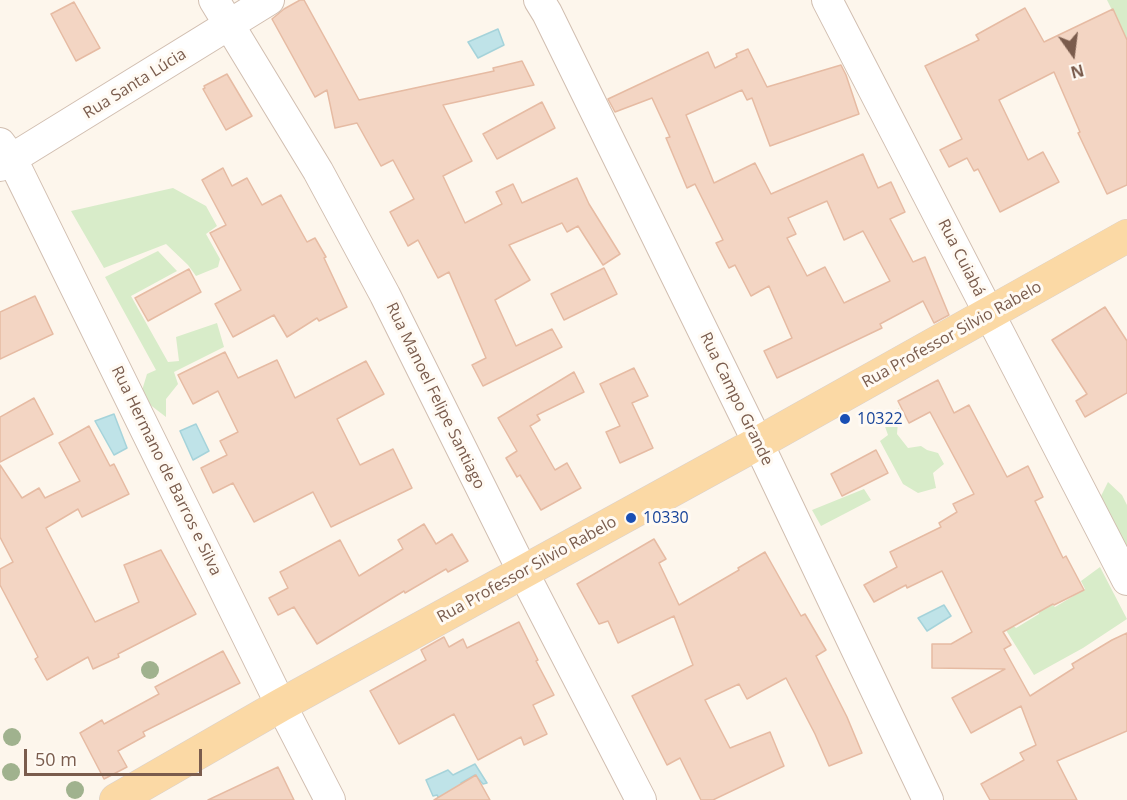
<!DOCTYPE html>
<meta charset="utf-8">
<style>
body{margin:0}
#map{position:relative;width:1127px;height:800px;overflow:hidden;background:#fdf6ec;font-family:"Open Sans",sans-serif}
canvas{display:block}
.north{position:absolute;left:1043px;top:24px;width:60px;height:60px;-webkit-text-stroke:4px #fffaf3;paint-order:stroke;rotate:166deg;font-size:16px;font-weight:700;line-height:24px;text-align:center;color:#7a5c4d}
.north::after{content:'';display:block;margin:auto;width:21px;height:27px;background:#7a5c4d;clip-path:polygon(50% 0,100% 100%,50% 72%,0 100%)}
.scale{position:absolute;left:24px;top:749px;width:178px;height:27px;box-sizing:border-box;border:3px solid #7a5c4d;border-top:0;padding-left:8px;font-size:18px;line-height:21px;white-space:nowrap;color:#7a5c4d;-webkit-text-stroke:4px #fffaf3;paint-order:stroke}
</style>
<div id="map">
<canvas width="1127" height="800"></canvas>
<div class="north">N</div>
<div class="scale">50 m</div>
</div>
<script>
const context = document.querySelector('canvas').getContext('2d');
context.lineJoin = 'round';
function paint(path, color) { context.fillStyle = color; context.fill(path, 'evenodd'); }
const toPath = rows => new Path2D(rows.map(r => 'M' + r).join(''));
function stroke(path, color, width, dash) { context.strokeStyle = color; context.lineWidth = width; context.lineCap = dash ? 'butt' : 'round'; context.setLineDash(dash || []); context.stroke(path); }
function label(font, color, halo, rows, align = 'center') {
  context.font = font + ' "Open Sans",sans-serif'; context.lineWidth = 6; context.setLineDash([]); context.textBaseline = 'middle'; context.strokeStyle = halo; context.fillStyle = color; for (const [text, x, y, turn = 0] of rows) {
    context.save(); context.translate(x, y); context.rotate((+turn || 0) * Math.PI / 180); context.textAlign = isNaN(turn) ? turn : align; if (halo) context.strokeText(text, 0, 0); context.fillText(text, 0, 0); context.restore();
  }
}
const green = toPath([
 [1107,0,1127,0,1127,40],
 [173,188,206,206,217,226,206,234,220,259,218,267,196,276,188,265,166,244,104,268,71,211],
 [158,251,177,271,131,296,168,362,179,361,176,337,217,323,224,347,174,372,178,384,166,399,166,417,140,397,147,374,156,370,105,277],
 [899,408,897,434,908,448,921,446,927,450,938,453,944,464,933,473,936,488,918,493,903,484,880,441,888,435,883,421],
 [1108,482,1122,495,1127,505,1127,565,1097,504],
 [864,489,871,500,821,526,812,510],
 [1100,567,1127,619,1083,648,1034,675,1004,627,1011,624,1016,628,1039,614,1039,604,1048,601,1055,607,1085,589,1081,581]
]);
const water = toPath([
 [498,29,504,45,478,58,468,42,498,29],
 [114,414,127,448,114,455,95,421,114,414],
 [196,424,209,451,193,460,180,431,196,424],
 [944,605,951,616,927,631,918,618,944,605],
 [475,764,487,783,483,784,475,775,461,783,467,793,440,800,437,795,433,796,426,780,448,770,453,775,475,764]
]);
const building = toPath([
 [300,0,304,0,359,100,494,71,493,68,522,61,534,85,443,105,472,161,443,176,465,223,502,204,496,192,513,184,522,203,577,178,589,204,620,254,603,265,578,226,567,232,562,223,509,245,530,280,495,300,516,346,552,329,562,347,483,386,472,365,486,358,449,272,438,278,418,240,408,246,390,212,414,199,393,160,381,166,357,123,335,128,327,90,315,97,272,19,284,9,300,0],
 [74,2,100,48,76,61,51,14,74,2],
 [1025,8,1044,42,1113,9,1127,40,1127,185,1107,194,1078,133,1080,132,1054,72,999,100,1028,160,1043,152,1059,182,1000,212,978,169,974,171,967,158,949,167,940,150,962,139,925,66,979,40,976,35,1025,8],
 [748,49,767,87,841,65,846,75,859,114,770,146,752,98,747,100,742,90,686,115,714,183,755,163,771,194,863,154,878,188,891,182,905,212,890,219,913,262,925,257,949,315,934,323,923,301,880,324,882,328,777,378,764,351,792,338,769,286,751,296,735,265,729,268,716,243,723,240,695,184,687,188,666,138,670,137,652,98,615,112,608,99,708,52,715,68,737,57,736,54,748,49],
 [827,201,844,240,863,231,890,281,844,303,825,267,807,276,787,238,796,234,788,218,827,201],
 [227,74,252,116,226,130,203,89,205,88,204,86,227,74],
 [542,102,555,128,497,159,483,134,542,102],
 [223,168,232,186,247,178,262,205,281,195,307,242,315,238,326,257,324,258,347,307,319,321,317,318,287,337,274,315,233,337,215,304,241,290,210,233,226,225,202,180,223,168],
 [604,268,617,294,564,320,551,294,604,268],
 [189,269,201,292,148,321,135,298,189,269],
 [35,296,53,334,0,359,0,312,35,296],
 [1105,307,1127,341,1127,393,1085,417,1076,401,1087,394,1052,340,1105,307],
 [225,352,238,378,277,360,295,398,366,361,384,394,337,419,360,465,393,449,412,488,331,527,313,492,254,522,233,483,213,493,201,468,227,455,220,441,238,432,218,391,193,404,178,375,225,352],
 [634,368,648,396,632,403,653,448,620,463,606,432,620,426,600,384,634,368],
 [574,372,584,392,537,415,540,420,530,426,555,470,567,463,581,488,541,510,520,475,517,477,506,458,517,451,498,418,574,372],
 [938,380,954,413,969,405,1007,477,1028,466,1043,497,1035,501,1063,558,1066,556,1084,590,1054,605,1053,604,1003,632,1011,645,1004,649,1030,696,1074,668,1072,664,1112,640,1127,633,1127,731,1057,761,1077,800,990,800,981,784,1024,760,1020,753,1036,745,1021,706,971,733,952,698,1005,669,932,668,932,644,951,644,972,632,942,571,907,588,906,585,874,602,864,585,897,567,890,552,941,527,939,523,957,512,953,504,974,494,930,412,909,423,898,401,938,380],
 [34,398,53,434,0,462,0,417,34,398],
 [89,426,110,466,114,464,129,494,82,517,78,509,46,528,95,622,139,602,124,565,161,550,196,614,118,654,119,657,93,669,88,657,47,680,35,659,38,657,0,585,0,569,13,562,0,537,0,465,22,498,39,488,45,498,80,481,59,443,89,426],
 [876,450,888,473,842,496,831,474,876,450],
 [424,524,436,544,452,534,468,561,448,572,446,569,405,593,404,591,317,644,294,607,278,615,269,598,288,588,280,572,340,540,359,576,403,549,398,540,424,524],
 [654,539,666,559,659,563,679,605,739,570,738,568,765,552,801,616,805,614,826,650,816,656,847,717,862,753,829,766,815,734,786,678,747,699,739,684,705,700,730,748,770,732,784,766,713,800,701,800,680,758,667,765,632,696,693,665,674,616,618,643,608,621,599,624,577,584,654,539],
 [519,622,538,660,536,661,554,695,533,705,547,734,524,745,521,737,478,760,454,714,399,744,370,691,426,660,421,650,444,637,449,647,463,639,467,648,519,622],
 [223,651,240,683,143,732,145,736,118,751,127,767,104,779,80,733,102,720,104,724,159,694,155,687,223,651],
 [278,767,294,800,208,800,278,767],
 [476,775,490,800,434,800,476,775]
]);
const minor = toPath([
 [214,0,318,171,385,295,523,572,641,800],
 [539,0,547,13,758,443,928,800],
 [827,0,1127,580],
 [0,143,12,159,281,705,330,800],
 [0,166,269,0]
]);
const major = toPath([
 [116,800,281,705,758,443,1127,236]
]);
const trees = [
 [150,670],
 [12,737],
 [11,772],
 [75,790]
];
const markers = [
 [845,419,6,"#1a4fb4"],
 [631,518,6,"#1a4fb4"]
];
const streetNames = [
 ["Rua Santa Lúcia",135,84,-32],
 ["Rua Cuiabá",961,258,63],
 ["Rua Professor Silvio Rabelo",952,335,-29],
 ["Rua Manoel Felipe Santiago",435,396,64],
 ["Rua Campo Grande",736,399,64],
 ["Rua Hermano de Barros e Silva",166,471,64],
 ["Rua Professor Silvio Rabelo",527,570,-29]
];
const transitNames = [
 ["10322",857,419],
 ["10330",643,518]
];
paint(green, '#d8ecc9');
paint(water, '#bfe3e8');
stroke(water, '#a5d3da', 1.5);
paint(building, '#f3d5c3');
stroke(building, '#e6bba3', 1.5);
stroke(minor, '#d1beb0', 32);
stroke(major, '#dad1cd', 34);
stroke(minor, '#fff', 30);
stroke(major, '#fbd9a5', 33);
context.fillStyle = '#a0b28e';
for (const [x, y] of trees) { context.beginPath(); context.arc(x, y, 9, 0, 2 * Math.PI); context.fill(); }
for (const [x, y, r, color] of markers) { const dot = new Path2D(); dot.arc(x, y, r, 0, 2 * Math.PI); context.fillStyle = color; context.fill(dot); stroke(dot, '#fffaf3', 2); }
label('16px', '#7a5c4d', '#fffaf3', streetNames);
label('16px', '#164399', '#fffaf3', transitNames, 'left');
</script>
